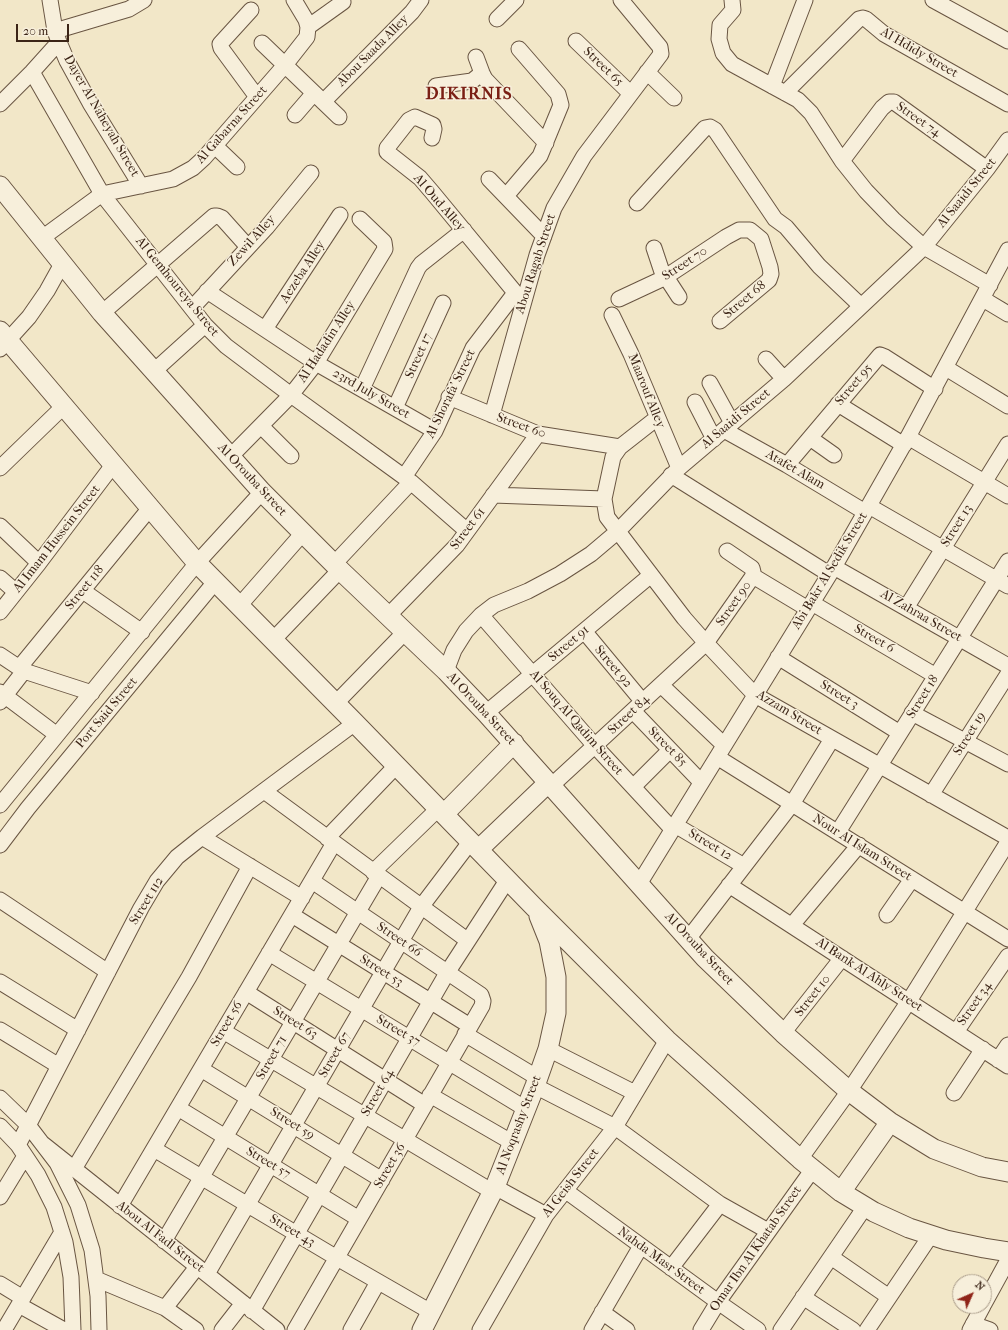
<!DOCTYPE html>
<style>
body{margin:0}
#map{position:relative;width:1008px;height:1330px;overflow:hidden;background:#f2e7c8;font-family:"IM FELL French Canon",serif}
canvas{display:block}
.north{position:absolute;left:952px;top:1274px;width:40px;height:40px;box-sizing:border-box;background:#f7efdb;border:1px solid #ac9e8c;border-radius:50%;rotate:45deg;font-size:11px;font-weight:700;line-height:16px;text-align:center;color:#3b2416}
.north::after{content:'';display:block;margin:auto;width:14px;height:18px;background:#8f2418;clip-path:polygon(50% 0,100% 100%,50% 72%,0 100%)}
.scale{position:absolute;left:16px;top:24px;width:53px;height:18px;box-sizing:border-box;border:2px solid #3b2416;border-top:0;padding-left:5px;font-size:12px;line-height:14px;white-space:nowrap;color:#3b2416;-webkit-text-stroke:3px #f7efdb;paint-order:stroke}
</style>
<div id="map">
<canvas width="1008" height="1330"></canvas>
<div class="north">N</div>
<div class="scale">20 m</div>
</div>
<script>
const context = document.querySelector('canvas').getContext('2d');
context.lineJoin = 'round';
const toPath = rows => new Path2D(rows.map(r => 'M' + r).join(''));
function stroke(path, color, width, dash) { context.strokeStyle = color; context.lineWidth = width; context.lineCap = dash ? 'butt' : 'round'; context.setLineDash(dash || []); context.stroke(path); }
function label(font, color, halo, rows, align = 'center') {
  context.font = font + ' "IM FELL French Canon",serif'; context.lineWidth = 3; context.setLineDash([]); context.textBaseline = 'middle'; context.strokeStyle = halo; context.fillStyle = color; for (const [text, x, y, turn = 0] of rows) {
    context.save(); context.translate(x, y); context.rotate((+turn || 0) * Math.PI / 180); context.textAlign = isNaN(turn) ? turn : align; if (halo) context.strokeText(text, 0, 0); context.fillText(text, 0, 0); context.restore();
  }
}
const minor = toPath([
 [50,0,55,31,59,42,67,61,90,103,141,186],
 [732,0,733,10,720,25,719,39,723,53,732,64,798,100,811,113,842,161,866,191,893,219,924,247,990,285],
 [933,0,1008,41],
 [251,10,220,44,221,48,257,97],
 [497,19,516,0],
 [308,27,343,2],
 [55,31,129,9,144,0],
 [576,41,630,93],
 [262,43,339,117],
 [476,57,482,73,485,79,546,143],
 [32,72,102,194,205,325,226,346,291,395,411,482,467,531],
 [647,72,674,98],
 [436,86,472,81,482,73],
 [772,86,805,0],
 [785,93,859,19,863,18,866,19,884,34,1008,104],
 [323,102,412,12,421,0],
 [0,104,32,72,59,42],
 [295,115,314,93],
 [432,138,434,129,433,125,415,117,409,120,387,148,387,152,420,178,432,192,523,302],
 [215,146,237,167],
 [842,161,882,108,889,102,894,102,987,169],
 [489,179,544,236],
 [506,196,540,156,561,105,558,94,519,49],
 [637,203,705,128,710,127,715,130,775,219,786,227,819,266,861,306],
 [42,238,102,194,173,179,193,168,204,158,285,65,307,37,308,27,306,20,294,0],
 [654,248,664,278],
 [666,277,679,297],
 [207,291,316,363,435,431],
 [619,299,664,278,726,237,739,230,750,230,761,239,770,267,771,274,769,280,720,321],
 [983,299,1008,314],
 [192,308,267,227,311,173],
 [102,313,214,216,217,216,222,218,248,247],
 [612,315,631,354,679,468],
 [265,329,340,215],
 [0,349,29,317,47,291,62,264],
 [766,359,784,379],
 [946,368,1008,406],
 [153,372,205,325],
 [710,383,732,423],
 [362,389,418,268,421,264,464,230],
 [449,397,538,434,620,447],
 [695,402,714,439],
 [838,404,904,445],
 [395,408,443,303],
 [492,415,537,255,554,208,584,156,661,54,660,47,621,0],
 [657,418,620,447,613,457,604,499,607,517,684,618,706,643,755,695,1008,838],
 [261,426,291,456],
 [724,430,787,465,865,512],
 [908,437,1008,496],
 [810,438,834,455],
 [230,457,291,395,316,363,385,249,384,242,360,219],
 [787,465,880,355,885,357,935,389],
 [0,468,64,406],
 [671,475,829,574],
 [404,477,435,431,473,348,515,293],
 [493,495,604,499],
 [869,506,1008,586],
 [0,526,39,563],
 [334,564,411,482],
 [834,567,1008,666],
 [753,576,808,609],
 [0,578,16,592],
 [83,591,142,632],
 [812,603,936,676],
 [239,606,303,533],
 [906,608,1008,444],
 [0,612,39,563,113,465],
 [481,615,595,746,672,829],
 [388,616,457,545,538,434],
 [584,631,643,702],
 [273,640,340,570],
 [0,655,24,671,92,693],
 [778,657,900,733],
 [19,668,150,508],
 [446,671,454,650,466,631,481,615,494,605,528,591,560,574,591,554,617,532,679,468,784,379,924,247,987,169,1008,140],
 [661,685,724,745],
 [0,692,57,735],
 [0,702,24,671],
 [336,703,405,632],
 [633,711,701,782],
 [486,713,651,575],
 [912,713,1008,764],
 [717,757,1008,939],
 [551,786,706,643,753,576,753,572,752,568,727,551],
 [633,787,670,750],
 [264,791,467,940],
 [931,795,1008,674],
 [0,805,197,563,262,492],
 [675,825,744,866],
 [838,832,1008,561],
 [202,837,302,898],
 [327,838,396,766],
 [0,845,28,808,215,582],
 [373,872,439,808],
 [639,884,834,567,908,437,1008,250],
 [729,885,1008,1066],
 [0,900,108,972],
 [292,915,470,1026],
 [887,915,912,879],
 [792,925,859,845],
 [688,939,792,804,832,739],
 [269,953,526,1109],
 [0,982,78,1030],
 [246,992,425,1105],
 [0,1030,59,1066],
 [223,1031,493,1192],
 [956,1032,1008,956],
 [783,1033,842,958],
 [465,1034,538,1078],
 [548,1049,635,1093],
 [998,1060,1008,1045],
 [201,1069,382,1180],
 [535,1086,615,1127,720,1204,768,1231],
 [954,1093,983,1049],
 [430,1095,513,1143],
 [0,1098,28,1125,57,1163,78,1205,92,1250,98,1296,99,1330],
 [178,1108,359,1219],
 [0,1126,18,1145,38,1175,54,1207,65,1242,71,1277,73,1330],
 [43,1144,277,1330],
 [18,1145,141,908,157,881,177,857,202,837,355,723],
 [154,1149,337,1258,431,1312],
 [800,1159,849,1091,909,1001,1008,842],
 [74,1169,189,977,250,866],
 [495,1187,546,1215],
 [566,1191,718,1302,758,1330],
 [0,1197,25,1156],
 [120,1206,334,843],
 [164,1241,379,876],
 [831,1257,889,1297],
 [671,1268,720,1204],
 [207,1274,421,907,471,841],
 [96,1279,165,1308,196,1330],
 [0,1284,23,1298],
 [803,1297,853,1330],
 [984,1304,1008,1260],
 [19,1305,64,1330],
 [165,1308,197,1267],
 [252,1311,447,973,508,879],
 [602,1312,627,1330],
 [973,1324,990,1330],
 [4,1330,62,1232],
 [222,1330,243,1303],
 [295,1330,482,1006,483,1001,481,995,312,881],
 [351,1330,378,1282],
 [480,1330,546,1215,615,1127,667,1040],
 [592,1330,641,1246],
 [701,1330,718,1302,813,1169],
 [781,1330,865,1207],
 [867,1330,931,1235],
 [970,1330,983,1306]
]);
const tertiary = toPath([
 [0,186,102,313,262,492,340,570,446,671,486,713,705,958,783,1033,849,1091,890,1122,934,1149,982,1167,1008,1172],
 [0,331,197,563,355,723,535,908,667,1040,800,1159,841,1192,874,1212,909,1228,946,1240,984,1248,1008,1252],
 [444,814,514,743],
 [479,849,548,783],
 [841,1192,890,1122],
 [422,1330,495,1187,535,1086,548,1049,556,1013,556,977,549,941,539,916]
]);
const streetNames = [
 ["Abou Saada Alley",373,51,-45],
 ["Al Hdidy Street",919,53,30],
 ["Street 65",603,67,44],
 ["Dayer Al Naheyah Street",101,116,60],
 ["Street 74",918,120,35],
 ["Al Gabarna Street",232,125,-48],
 ["Al Saaidi Street",967,193,-51],
 ["Al Oud Alley",439,203,49],
 ["Zewil Alley",252,241,-48],
 ["Abou Ragab Street",536,264,-72],
 ["Street 70",685,264,-33],
 ["Aezeba Alley",303,272,-57],
 ["Al Gemhoureya Street",177,287,51],
 ["Street 68",745,300,-40],
 ["Al Hadadin Alley",327,342,-57],
 ["Street 17",419,356,-66],
 ["Street 95",854,385,-50],
 ["Maarouf Alley",646,391,68],
 ["23rd July Street",371,394,30],
 ["Al Shorafa' Street",451,394,-64],
 ["Al Saaidi Street",736,419,-40],
 ["Street 60",521,426,20],
 ["Atafet Alam",795,470,30],
 ["Al Orouba Street",252,480,47],
 ["Street 13",957,526,-58],
 ["Street 61",468,529,-53],
 ["Al Imam Hussein Street",57,539,-52],
 ["Abi Bakr Al Sedik Street",830,571,-59],
 ["Street 118",85,588,-51],
 ["Street 90",734,604,-55],
 ["Al Zahraa Street",921,616,30],
 ["Street 6",874,639,30],
 ["Street 91",569,644,-40],
 ["Street 92",613,667,50],
 ["Street 3",839,695,32],
 ["Street 18",923,697,-58],
 ["Al Orouba Street",481,709,47],
 ["Port Said Street",107,713,-50],
 ["Azzam Street",789,713,31],
 ["Street 84",629,715,-43],
 ["Al Souq Al Qadim Street",576,723,49],
 ["Street 19",970,734,-58],
 ["Street 85",667,747,46],
 ["Street 12",710,845,31],
 ["Nour Al Islam Street",862,848,32],
 ["Street 112",147,901,-59],
 ["Street 66",399,940,34],
 ["Al Orouba Street",699,949,47],
 ["Street 53",381,971,32],
 ["Al Bank Al Ahly Street",869,975,33],
 ["Street 10",813,996,-52],
 ["Street 34",975,1004,-55],
 ["Street 63",295,1023,32],
 ["Street 56",227,1024,-60],
 ["Street 37",398,1031,31],
 ["Street 67",335,1055,-60],
 ["Street 71",272,1058,-60],
 ["Street 64",378,1093,-60],
 ["Street 59",292,1124,32],
 ["Al Noqrashy Street",519,1125,-69],
 ["Street 57",268,1163,31],
 ["Street 36",390,1166,-60],
 ["Al Geish Street",571,1183,-52],
 ["Street 43",292,1231,31],
 ["Abou Al Fadl Street",160,1237,38],
 ["Omar Ibn Al Khatab Street",756,1249,-55],
 ["Nahda Masr Street",661,1261,36]
];
const districtNames = [
 ["DIKIRNIS",469,95]
];
stroke(minor, '#695542', 17);
stroke(tertiary, '#695542', 21);
stroke(minor, '#f7efdb', 15);
stroke(tertiary, '#f7efdb', 19);
label('13px', '#3b2416', '#f7efdb', streetNames);
context.letterSpacing = '1px';
label('bold 17px', '#7a1f14', '#f7efdb', districtNames);
context.letterSpacing = '0px';
</script>
